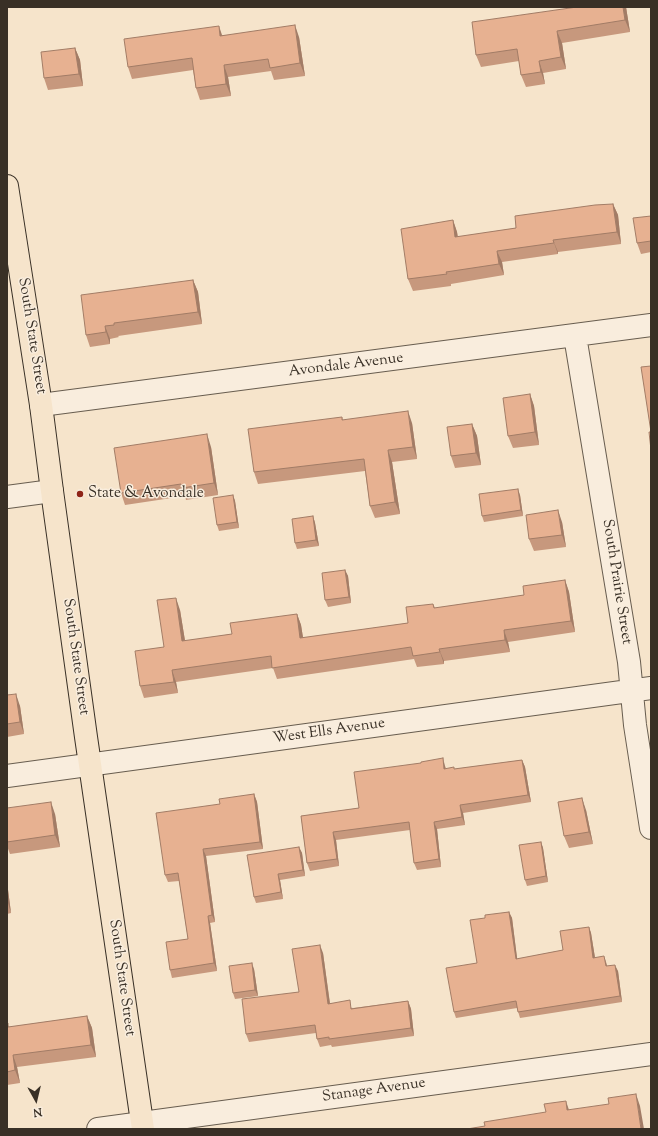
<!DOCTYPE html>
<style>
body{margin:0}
#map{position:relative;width:658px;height:1136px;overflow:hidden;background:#f6e4cb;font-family:"Sorts Mill Goudy",serif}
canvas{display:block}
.frame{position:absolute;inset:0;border:8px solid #393026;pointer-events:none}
.north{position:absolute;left:16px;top:1080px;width:40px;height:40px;-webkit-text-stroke:3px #f9eddd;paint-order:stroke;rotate:172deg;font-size:11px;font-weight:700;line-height:16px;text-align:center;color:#393026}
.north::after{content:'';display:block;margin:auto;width:14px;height:18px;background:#393026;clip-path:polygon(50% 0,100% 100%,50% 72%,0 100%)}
</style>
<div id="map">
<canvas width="658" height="1136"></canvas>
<div class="frame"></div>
<div class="north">N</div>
</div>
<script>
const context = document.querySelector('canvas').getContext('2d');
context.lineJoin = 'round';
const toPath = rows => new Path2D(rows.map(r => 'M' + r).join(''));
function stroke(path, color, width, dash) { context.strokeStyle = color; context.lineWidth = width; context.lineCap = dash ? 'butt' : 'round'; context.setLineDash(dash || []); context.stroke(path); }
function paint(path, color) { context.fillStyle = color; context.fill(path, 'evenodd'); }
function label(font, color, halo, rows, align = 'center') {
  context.font = font + ' "Sorts Mill Goudy",serif'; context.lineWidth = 3; context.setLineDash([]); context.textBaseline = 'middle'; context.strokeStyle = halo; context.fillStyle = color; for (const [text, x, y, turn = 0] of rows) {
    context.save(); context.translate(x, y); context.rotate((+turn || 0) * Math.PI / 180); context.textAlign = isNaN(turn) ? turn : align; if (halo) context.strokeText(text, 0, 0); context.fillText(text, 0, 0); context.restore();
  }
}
const minor = toPath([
 [575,336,629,662,635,725,651,828],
 [41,405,651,325],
 [7,497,52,491],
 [7,776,651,688],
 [98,1129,651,1054]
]);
const major = toPath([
 [7,186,41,405,52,491,86,737,143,1129]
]);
const wall = toPath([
 [626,7,630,32,562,43,566,69,543,73,545,84,526,87,521,75,519,61,481,67,476,55],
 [222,35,299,37,305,76,274,80,271,71,228,77,231,96,200,100,196,88,193,70,132,79,128,67],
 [75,48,80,60,83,86,48,90,44,78],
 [613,204,618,215,621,244,558,252,558,254,502,262,504,275,451,284,451,286,413,291,408,279,453,220,457,232,458,237,516,228],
 [651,216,651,252,641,254,637,243],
 [193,280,198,292,202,324,118,336,119,337,110,339,110,344,90,347,86,335],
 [530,394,534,406,539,445,513,448,508,436],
 [342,417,343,420,412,423,417,459,392,462,400,514,375,518,370,506,365,471,258,484,254,472],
 [472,424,477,436,481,465,455,468,451,456],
 [211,447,218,495,186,500,185,496,125,505,121,493],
 [233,495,235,501,239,528,219,531,217,525],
 [520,495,523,516,484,522,482,516],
 [313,516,315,523,319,546,297,549,295,543],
 [562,522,566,547,534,551,529,539],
 [345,570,348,576,351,603,328,607,325,600],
 [565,580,569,592,575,632,508,642,510,652,444,661,444,664,417,667,414,659,277,679,273,668,176,682,178,693,144,698,140,686,164,647,180,610,185,641,232,634,297,614,301,625,303,638,408,623,433,604,435,608,524,595],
 [7,695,20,706,24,734,7,737],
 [522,760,525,767,531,802,463,813,465,825,437,829,441,867,417,870,414,863,410,830,336,840,339,866,310,871,307,863,301,816,359,808,445,766,446,769,455,769],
 [254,794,257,802,263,849,206,856,215,922,210,923,217,971,172,978,170,970,188,939,179,881,168,882,165,875,220,804],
 [7,808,55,814,60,847,10,854,7,846],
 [586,810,593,844,569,848,564,836],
 [541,842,543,848,548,882,527,886,525,880],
 [299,847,302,853,305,876,280,880,283,899,256,903,254,897],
 [7,882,11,913,7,914],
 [509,912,512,918,517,959,563,950,589,927,591,933,595,958,606,962,607,966,618,971,622,1002,520,1018,517,1008,456,1018,454,1012,477,963,485,918],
 [323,953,330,1003,353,1008,408,1001,411,1009,414,1036,332,1047,331,1045,320,1047,317,1039,316,1033,249,1042,246,1034,299,992],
 [254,969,258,996,235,999,233,993],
 [87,1016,92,1028,96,1057,17,1067,20,1083,7,1085,7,1023,9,1027]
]);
const shadedWall = toPath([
 [623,7,626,7,630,32,625,20],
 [295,25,299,37,305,76,300,63],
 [219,26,223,38,220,36],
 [557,31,562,43,566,69,561,57],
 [75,48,80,60,83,86,79,74],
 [539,61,543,73,545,84,541,72],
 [224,65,228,77,231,96,226,84],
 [613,204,618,215,621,244,617,232],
 [453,220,457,232,459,249,455,237],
 [553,240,558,252,558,254,554,243],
 [497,251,502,262,504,275,499,264],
 [193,280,198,292,202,324,198,312],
 [105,326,110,339,110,344,106,332],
 [530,394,534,406,539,445,535,432],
 [408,411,412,423,417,459,413,447],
 [472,424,477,436,481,465,476,453],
 [207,434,211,447,218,495,214,483],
 [388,450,392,462,400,514,395,502],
 [518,489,520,495,523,516,521,510],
 [233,495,235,501,239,528,237,522],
 [558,510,562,522,566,547,562,535],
 [313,516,315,523,319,546,316,540],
 [345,570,348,576,351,603,349,597],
 [565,580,569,592,575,632,571,621],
 [176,598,180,610,187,653,182,641],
 [297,614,301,625,305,650,300,638],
 [504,630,508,642,510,652,505,640],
 [439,649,444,661,444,664],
 [172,670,176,682,178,693,174,682],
 [16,694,20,706,24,734,20,722],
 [443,758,445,766,447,776,444,769],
 [522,760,525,767,531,802,528,795],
 [254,794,257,802,263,849,260,842],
 [582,798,586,810,593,844,589,832],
 [51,802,55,814,60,847,55,835],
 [460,805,463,813,465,825,462,817],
 [434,822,437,829,441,867,439,859],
 [333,832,336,840,339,866,337,859],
 [541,842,543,848,548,882,546,876],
 [299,847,302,853,305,876,303,870],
 [203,849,206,856,215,922,212,915],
 [278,874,280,880,283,899,281,892],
 [7,882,11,913,8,903],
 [509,912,512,918,518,965,516,959],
 [208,916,210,923,217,971,214,963],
 [589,927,591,933,596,964,593,958],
 [320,945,323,953,331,1012,328,1004],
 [604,956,606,962,608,972,606,966],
 [252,963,254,969,258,996,255,990],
 [615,965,618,971,622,1002,620,996],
 [408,1001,411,1009,414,1036,411,1028],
 [87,1016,92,1028,96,1057,91,1045],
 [13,1055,17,1067,20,1083,15,1070],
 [636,1094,640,1106,644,1129,641,1129],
 [566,1101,570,1113,567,1110]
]);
const building = toPath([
 [577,7,623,7,625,20,557,31,561,57,539,61,541,72,521,75,517,49,476,55,472,22,577,7],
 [295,25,300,63,270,68,268,59,224,65,226,84,196,88,192,58,128,67,124,39,219,26,220,36,295,25],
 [75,48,79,74,44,78,41,52,75,48],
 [613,204,617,232,553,240,554,243,497,251,499,264,446,272,447,274,408,279,401,229,453,220,455,237,516,228,515,216,595,205,613,204],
 [651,216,651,241,637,243,633,218,651,216],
 [193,280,198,312,114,323,114,325,105,326,106,332,86,335,81,295,193,280],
 [651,366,651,450,649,432,651,432,641,367,651,366],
 [530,394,535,432,508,436,503,398,530,394],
 [408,411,413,447,388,450,395,502,370,506,364,459,254,472,248,429,342,417,342,420,408,411],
 [472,424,476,453,451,456,447,427,472,424],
 [207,434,214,483,182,488,181,484,121,493,114,448,207,434],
 [518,489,521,510,482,516,479,494,518,489],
 [233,495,237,522,217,525,213,498,233,495],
 [558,510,562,535,529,539,526,515,558,510],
 [313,516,316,540,295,543,292,519,313,516],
 [345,570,349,597,325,600,322,573,345,570],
 [565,580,571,621,504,630,505,640,439,649,440,652,413,656,411,647,272,668,271,656,172,670,174,682,140,686,135,651,164,647,157,600,176,598,182,641,232,634,230,623,297,614,300,638,408,623,406,607,433,604,434,608,524,595,523,586,565,580],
 [16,694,20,722,7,724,7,695,16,694],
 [443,758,444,769,454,767,454,769,522,760,528,795,460,805,462,817,434,822,439,859,414,863,409,822,333,832,337,859,307,863,301,816,359,808,354,772,421,763,421,762,443,758],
 [254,794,260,842,203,849,212,915,208,916,214,963,170,970,166,942,188,939,178,873,165,875,156,813,220,804,219,799,254,794],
 [582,798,589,832,564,836,558,802,582,798],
 [51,802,55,835,7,842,7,808,51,802],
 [541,842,546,876,525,880,519,845,541,842],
 [299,847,303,870,278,874,281,892,254,897,247,855,299,847],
 [509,912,516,959,563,950,560,931,589,927,593,958,604,956,606,966,615,965,620,996,518,1012,516,1001,454,1012,446,968,477,963,470,920,485,918,485,915,509,912],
 [320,945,328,1004,350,1000,351,1009,408,1001,411,1028,329,1039,329,1037,317,1039,315,1025,246,1034,242,999,299,992,292,949,320,945],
 [252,963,255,990,233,993,229,966,252,963],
 [87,1016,91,1045,13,1055,15,1070,7,1072,7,1023,8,1023,8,1027,87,1016],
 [636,1094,641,1129,467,1129,485,1126,484,1122,546,1112,544,1104,566,1101,567,1110,609,1104,608,1098,636,1094]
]);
const markers = [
 [80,494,4,"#8f2418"]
];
const streetNames = [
 ["South State Street",31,336,81],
 ["Avondale Avenue",346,366,-7],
 ["South Prairie Street",616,582,81],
 ["South State Street",75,657,82],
 ["West Ells Avenue",329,732,-8],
 ["South State Street",121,978,82],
 ["Stanage Avenue",374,1091,-8]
];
const poiNames = [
 ["State & Avondale",88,494]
];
stroke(minor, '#685d4f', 24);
stroke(major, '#393026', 24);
stroke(minor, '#f9eddd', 22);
stroke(major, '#f6e4cb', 22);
paint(wall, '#c7987d');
paint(shadedWall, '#a27c66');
paint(building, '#e7b191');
stroke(building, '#a27c66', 1);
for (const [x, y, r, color] of markers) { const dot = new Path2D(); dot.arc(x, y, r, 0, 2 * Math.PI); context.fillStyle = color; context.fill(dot); stroke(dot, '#f9eddd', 1.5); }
label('15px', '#393026', '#f9eddd', streetNames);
label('15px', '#393026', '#f9eddd', poiNames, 'left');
</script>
